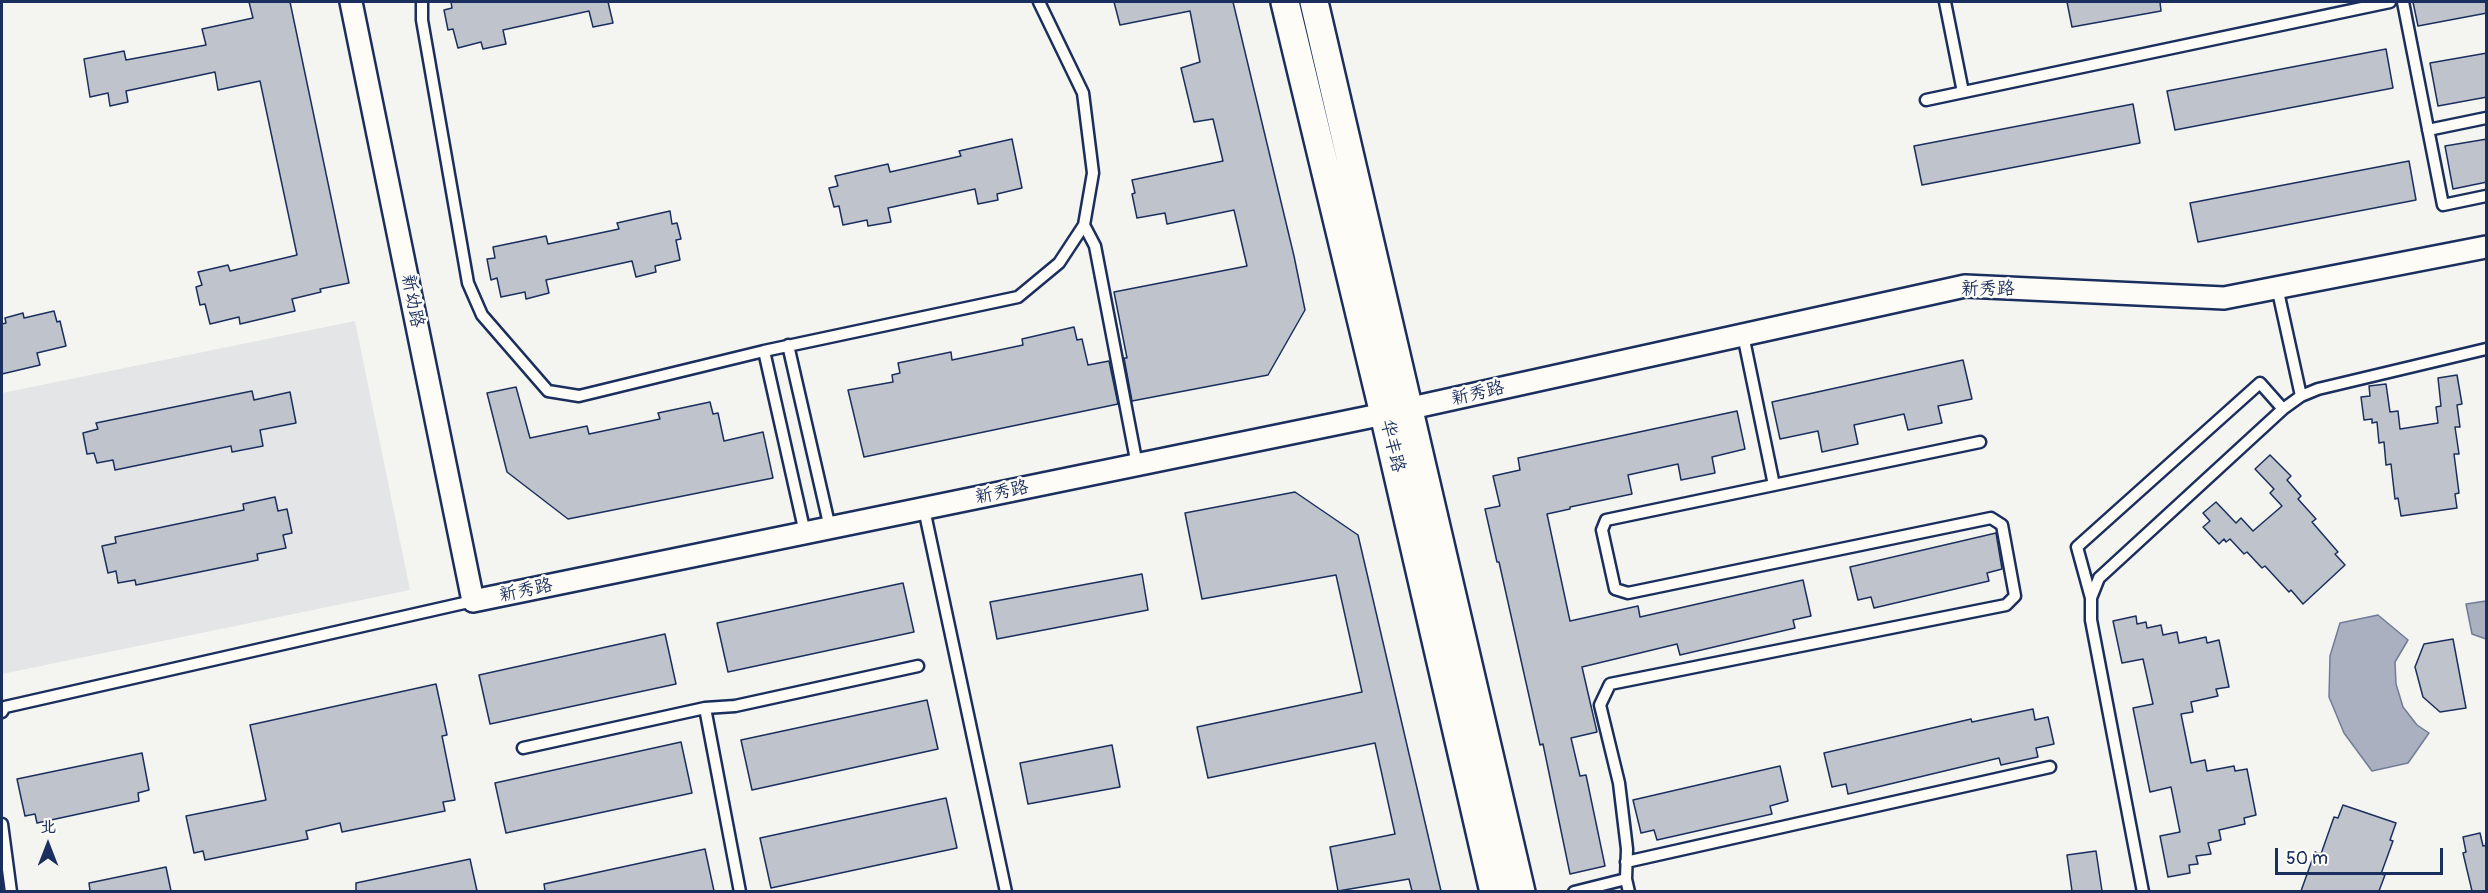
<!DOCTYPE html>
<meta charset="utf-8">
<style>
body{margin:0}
#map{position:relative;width:2488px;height:893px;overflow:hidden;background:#f4f4f1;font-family:Pangolin,"LXGW WenKai TC",sans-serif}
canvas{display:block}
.frame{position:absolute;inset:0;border:3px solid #1b2f5e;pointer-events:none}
.north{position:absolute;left:18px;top:815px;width:60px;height:60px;-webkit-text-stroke:4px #fdfcf7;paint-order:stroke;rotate:0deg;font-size:16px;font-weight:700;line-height:24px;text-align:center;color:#1b2f5e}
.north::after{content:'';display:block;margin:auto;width:21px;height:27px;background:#1b2f5e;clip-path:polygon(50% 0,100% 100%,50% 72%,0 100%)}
.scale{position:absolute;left:2275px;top:848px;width:168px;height:27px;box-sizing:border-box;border:3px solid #1b2f5e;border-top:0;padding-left:8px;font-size:18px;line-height:21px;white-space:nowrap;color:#1b2f5e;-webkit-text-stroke:4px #fdfcf7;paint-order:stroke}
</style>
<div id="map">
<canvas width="2488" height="893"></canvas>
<div class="frame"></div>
<div class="north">北</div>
<div class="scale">50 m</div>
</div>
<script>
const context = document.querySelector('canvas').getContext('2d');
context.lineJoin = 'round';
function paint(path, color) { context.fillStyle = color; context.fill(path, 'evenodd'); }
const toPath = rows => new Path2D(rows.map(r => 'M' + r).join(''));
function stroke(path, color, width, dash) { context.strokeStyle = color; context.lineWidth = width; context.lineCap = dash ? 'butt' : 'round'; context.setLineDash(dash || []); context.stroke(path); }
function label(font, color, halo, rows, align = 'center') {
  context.font = font + ' Pangolin,"LXGW WenKai TC",sans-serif'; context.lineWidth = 5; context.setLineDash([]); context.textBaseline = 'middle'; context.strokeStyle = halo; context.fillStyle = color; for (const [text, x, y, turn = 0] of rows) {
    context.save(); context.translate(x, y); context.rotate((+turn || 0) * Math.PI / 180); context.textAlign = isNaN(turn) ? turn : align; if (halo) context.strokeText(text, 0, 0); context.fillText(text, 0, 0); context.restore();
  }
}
const built = toPath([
 [355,321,410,590,2,674,2,393]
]);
const water = toPath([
 [2486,601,2486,639,2472,634,2466,604,2486,601],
 [2378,615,2408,640,2395,662,2396,684,2403,707,2417,725,2429,733,2408,763,2372,771,2344,733,2329,697,2330,656,2340,623,2378,615]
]);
const building = toPath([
 [249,2,290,2,349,283,320,289,321,292,292,299,295,311,240,324,239,317,210,324,205,304,200,305,196,287,202,285,198,272,228,265,230,271,297,255,260,81,218,90,215,72,126,91,128,102,110,106,108,93,90,97,84,59,124,51,126,60,206,45,202,29,253,18,249,2],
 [451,2,608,2,613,23,593,27,589,11,503,30,506,44,483,49,481,42,458,48,453,29,448,30,444,10,452,8,451,2],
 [1114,2,1233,2,1294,256,1305,310,1268,375,1132,401,1124,358,1127,358,1114,292,1247,266,1234,210,1167,224,1165,213,1137,218,1132,194,1135,193,1132,180,1223,161,1213,119,1194,122,1181,68,1200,62,1190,11,1120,25,1114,2],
 [2067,2,2160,2,2161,11,2072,27,2067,2],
 [2413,2,2487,2,2487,13,2418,26,2413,2],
 [2386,49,2393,88,2175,130,2167,91,2386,49],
 [2487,53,2487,97,2438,106,2430,63,2487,53],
 [2133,104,2140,143,1922,185,1914,146,2133,104],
 [1012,139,1022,188,997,194,998,200,978,204,975,189,888,208,891,222,868,226,867,220,843,225,839,206,834,207,829,188,838,186,835,176,888,164,890,172,961,156,959,151,1012,139],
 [2487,139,2487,182,2453,189,2445,146,2487,139],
 [2409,161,2416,200,2198,242,2190,203,2409,161],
 [670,211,672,224,677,223,681,239,676,240,680,260,655,266,656,272,636,277,632,261,546,280,549,293,526,299,525,292,501,297,497,278,491,280,487,259,495,258,493,247,546,236,548,244,619,229,617,223,670,211],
 [54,311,57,322,60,321,66,346,37,353,40,365,2,374,2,324,6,323,5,318,23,313,24,318,54,311],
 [1074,327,1077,340,1082,339,1088,365,1109,361,1118,404,864,457,848,390,893,382,892,375,900,373,898,363,951,352,952,360,1023,345,1022,339,1074,327],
 [1963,360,1972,399,1938,406,1942,423,1908,430,1904,414,1854,425,1858,444,1822,452,1818,431,1780,439,1772,402,1963,360],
 [2457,375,2462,404,2457,405,2460,427,2455,427,2459,454,2454,454,2459,493,2455,494,2457,508,2401,516,2398,498,2395,499,2391,464,2386,465,2384,442,2379,443,2377,422,2372,423,2372,419,2364,420,2361,397,2370,396,2369,386,2386,384,2390,412,2398,411,2400,429,2438,423,2436,407,2441,406,2438,378,2457,375],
 [516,387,530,438,587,426,589,434,660,419,658,413,710,402,713,414,718,413,724,441,763,432,773,478,568,519,507,472,487,393,516,387],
 [252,391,254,400,290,392,296,423,260,430,263,446,232,452,231,446,115,470,113,460,97,463,94,453,87,454,83,433,98,429,96,423,252,391],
 [1737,411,1745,449,1712,457,1715,473,1681,480,1678,464,1628,475,1632,494,1570,507,1570,509,1547,514,1570,621,1638,606,1640,617,1803,580,1811,616,1793,620,1795,628,1680,655,1677,644,1582,667,1597,732,1571,738,1580,776,1586,775,1605,866,1570,874,1543,744,1540,745,1499,562,1497,562,1485,509,1500,506,1493,476,1520,470,1518,458,1737,411],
 [2270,455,2291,476,2287,480,2301,496,2298,499,2316,519,2312,522,2338,552,2335,554,2345,565,2303,604,2291,590,2289,592,2265,566,2262,568,2247,552,2244,554,2230,539,2226,542,2224,539,2219,544,2203,527,2210,521,2203,513,2216,502,2236,523,2241,518,2253,531,2282,506,2270,493,2274,489,2255,469,2270,455],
 [1295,492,1358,535,1441,891,1412,891,1409,879,1338,891,1330,847,1395,834,1375,743,1208,778,1197,727,1362,692,1336,575,1202,599,1185,513,1295,492],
 [275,497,278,511,287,509,292,533,283,535,286,548,257,554,258,560,136,585,135,580,118,583,116,571,108,573,102,546,116,543,115,537,244,510,243,504,275,497],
 [1996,533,2002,569,1987,573,1989,581,1874,608,1871,597,1858,600,1850,567,1996,533],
 [1142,574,1148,610,997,639,990,602,1142,574],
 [903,583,914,632,728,672,717,623,903,583],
 [2136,616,2137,624,2146,622,2147,628,2161,625,2163,635,2177,632,2179,643,2206,637,2207,643,2219,640,2229,687,2216,689,2218,696,2191,702,2193,712,2181,714,2189,753,2191,763,2205,760,2207,771,2234,766,2235,771,2247,769,2256,815,2244,818,2245,824,2219,830,2221,840,2208,843,2211,854,2196,856,2198,864,2189,865,2190,873,2168,877,2160,836,2180,832,2171,787,2150,792,2133,708,2153,704,2143,659,2122,663,2113,621,2136,616],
 [665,634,676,684,490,724,479,675,665,634],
 [2453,639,2466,708,2440,712,2423,697,2415,667,2424,644,2453,639],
 [436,684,447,735,442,736,455,800,443,802,445,811,342,832,340,823,306,831,308,839,205,860,203,851,194,853,186,816,266,800,250,725,436,684],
 [927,700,938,749,752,790,741,740,927,700],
 [2033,709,2035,720,2048,717,2054,744,2036,748,2038,757,2001,765,1999,758,1848,794,1846,784,1832,787,1824,753,1971,719,1972,722,2033,709],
 [681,742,692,793,506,833,495,783,681,742],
 [1112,745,1120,787,1028,804,1020,763,1112,745],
 [142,753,149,790,138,793,139,801,37,823,35,814,25,816,17,779,142,753],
 [1780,766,1788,801,1770,806,1772,814,1657,840,1654,830,1641,833,1633,800,1780,766],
 [946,798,957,848,771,888,760,838,946,798],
 [2343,805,2396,823,2390,840,2393,841,2381,874,2385,875,2379,891,2301,891,2315,852,2321,854,2334,817,2338,818,2343,805],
 [2480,833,2483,846,2487,845,2487,891,2472,891,2463,853,2466,852,2463,837,2480,833],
 [705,849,714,891,545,891,544,884,705,849],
 [2096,851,2102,891,2072,891,2067,855,2096,851],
 [470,859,477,891,356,891,356,883,470,859],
 [166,867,171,891,90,891,89,883,166,867]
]);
const service = toPath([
 [422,2,422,20,468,283,482,315,548,391,579,396,764,351,1018,297,1059,263,1084,225,1093,173,1083,93,1039,2],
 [1945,2,1963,92],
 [2403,2,2443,205,2486,196],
 [1926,100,2390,2],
 [2428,130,2486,118],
 [1084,225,1095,246,1137,465],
 [2277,287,2301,396],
 [1743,335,1774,485],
 [788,345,830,528],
 [764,351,805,533],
 [924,509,1006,892],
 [2091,598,2077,547,2260,383,2283,409],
 [705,708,740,892],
 [2,712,5,707,473,601],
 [523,748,705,708,735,706,918,666],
 [2,824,11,892],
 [1626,862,2050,767],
 [1574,892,1626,879],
 [1629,892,1626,879,1627,849,1619,783,1600,705,1610,684,2006,605,2015,596,2002,525,1991,518,1628,593,1615,589,1602,530,1606,520,1980,442],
 [2143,892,2091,620,2091,598,2099,578,2283,409,2301,396,2318,389,2486,349]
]);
const minor = toPath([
 [351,2,473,601,1384,414,1965,286,2224,298,2486,247]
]);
const tertiary = toPath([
 [1285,2,1384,414,1494,892],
 [1314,2,1521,892]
]);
const streetNames = [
 ["新秀路",1988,289],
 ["新幼路",412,301,79],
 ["新秀路",1478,394,-13],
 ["华丰路",1392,446,77],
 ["新秀路",1002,493,-12],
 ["新秀路",526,591,-12]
];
paint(built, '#e4e5e6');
paint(water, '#aab0bf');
stroke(water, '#717c98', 1.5);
paint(building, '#bfc3cc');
stroke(building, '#1b2f5e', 1.5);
stroke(service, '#1b2f5e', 15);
stroke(minor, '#1b2f5e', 26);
stroke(tertiary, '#1b2f5e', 32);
stroke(service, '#fdfcf7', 10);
stroke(minor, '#fdfcf7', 21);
stroke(tertiary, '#fdfcf7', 27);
label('18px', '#1b2f5e', '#fdfcf7', streetNames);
</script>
